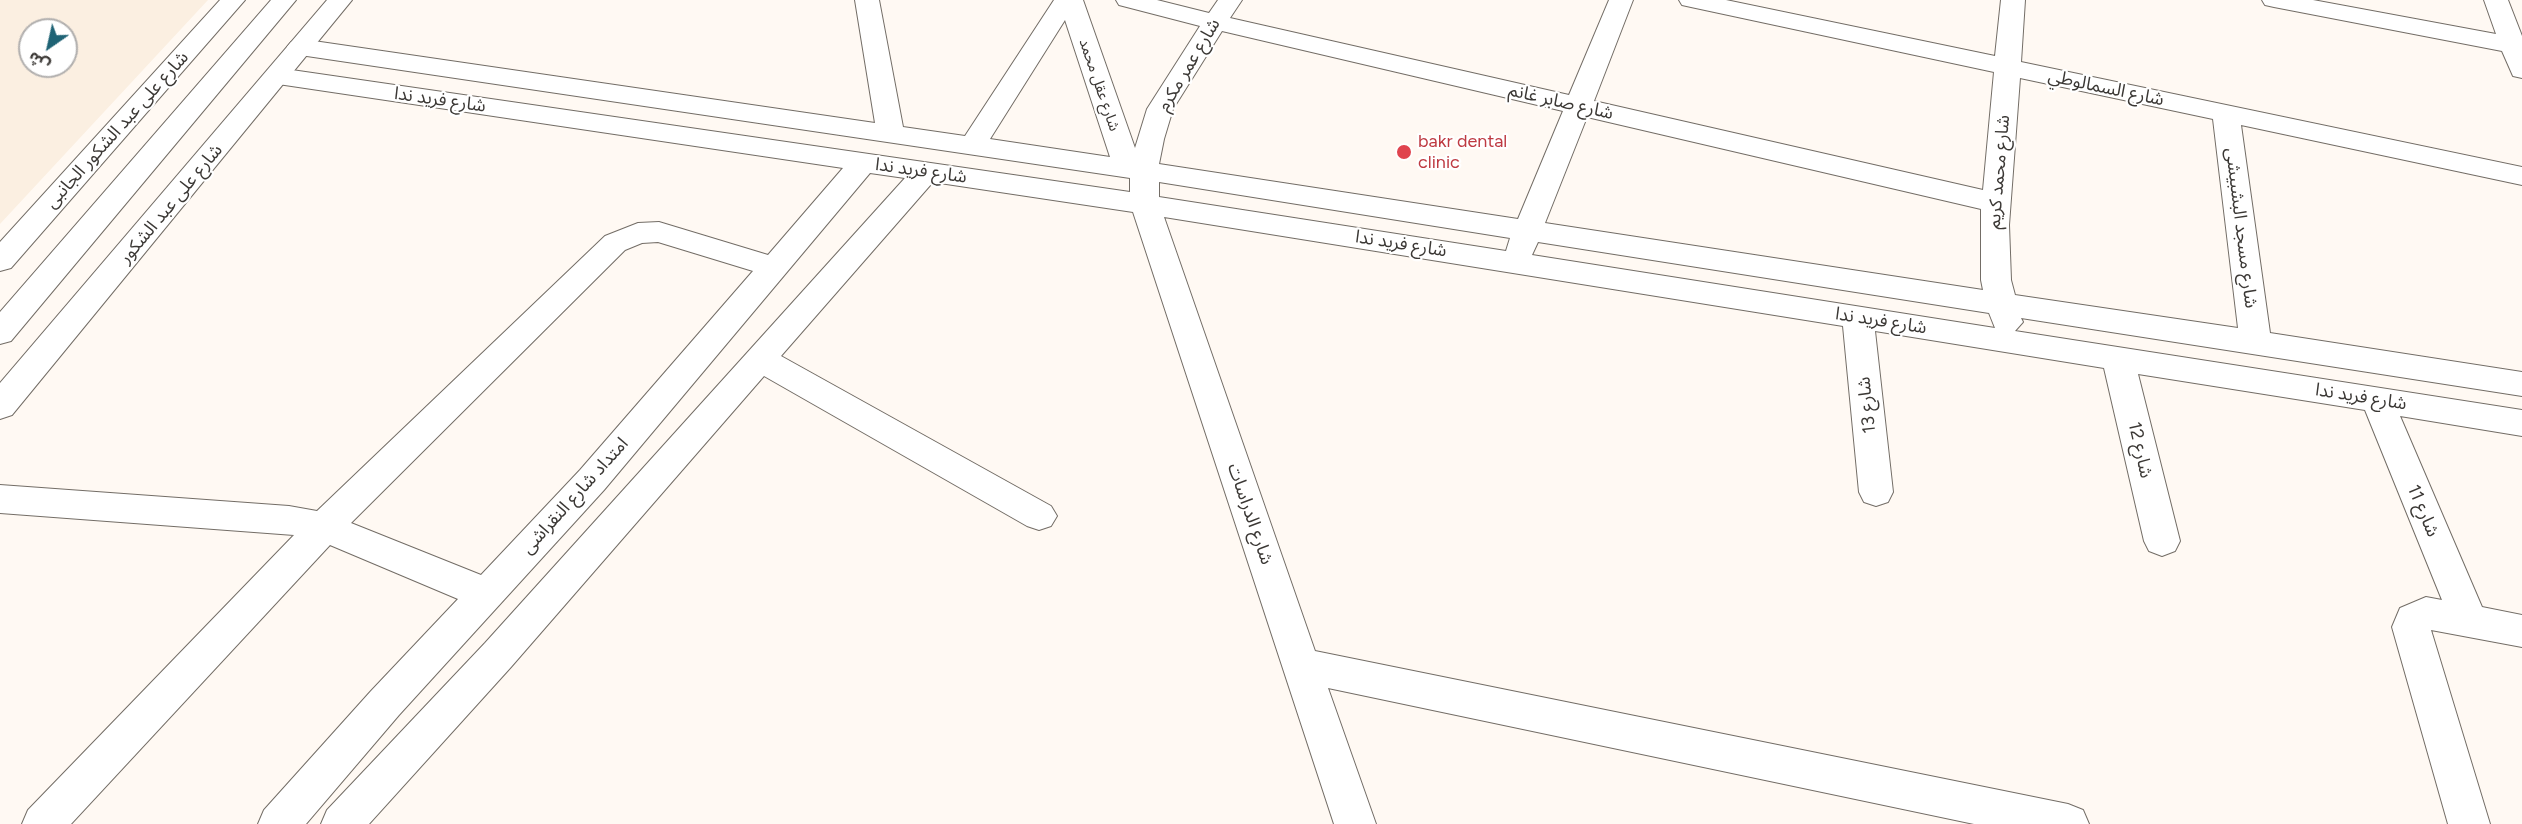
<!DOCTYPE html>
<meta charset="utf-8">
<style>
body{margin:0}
#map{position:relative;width:2522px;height:824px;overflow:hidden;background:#fff9f3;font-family:Figtree,"Noto Sans Arabic",sans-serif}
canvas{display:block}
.north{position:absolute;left:18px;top:18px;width:60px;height:60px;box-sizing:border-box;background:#fff;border:2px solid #b1afae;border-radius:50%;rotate:214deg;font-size:16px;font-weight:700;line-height:24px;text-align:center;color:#3b3835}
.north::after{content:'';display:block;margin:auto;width:21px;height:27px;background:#1f6375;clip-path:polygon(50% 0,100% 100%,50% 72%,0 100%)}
</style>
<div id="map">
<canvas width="2522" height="824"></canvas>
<div class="north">ش</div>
</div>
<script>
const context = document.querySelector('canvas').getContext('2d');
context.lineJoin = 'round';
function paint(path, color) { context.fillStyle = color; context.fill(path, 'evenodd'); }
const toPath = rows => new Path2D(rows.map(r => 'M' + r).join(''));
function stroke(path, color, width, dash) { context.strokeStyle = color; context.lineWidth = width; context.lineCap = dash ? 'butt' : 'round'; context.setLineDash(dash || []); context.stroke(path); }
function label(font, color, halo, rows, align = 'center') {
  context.font = font + ' Figtree,"Noto Sans Arabic",sans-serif'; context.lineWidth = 4.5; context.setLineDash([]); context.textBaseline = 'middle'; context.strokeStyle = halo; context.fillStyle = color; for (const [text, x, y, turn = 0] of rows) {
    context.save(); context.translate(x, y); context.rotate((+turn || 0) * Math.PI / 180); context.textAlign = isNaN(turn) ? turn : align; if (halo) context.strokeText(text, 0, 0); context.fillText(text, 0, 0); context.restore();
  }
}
const built = toPath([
 [0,0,208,0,0,224],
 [30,30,66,30,66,66,30,66]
]);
const minor = toPath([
 [220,0,245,0,11,268,0,271,0,242,220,0],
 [855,0,879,0,903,127,965,136,1054,0,1083,0,1135,148,1147,109,1200,26,1119,5,1116,0,1157,0,1209,13,1218,0,1242,0,1230,18,1569,95,1609,0,1633,0,1594,101,1983,190,1994,72,1691,7,1682,5,1679,0,1726,0,1995,56,2001,0,2025,0,2021,62,2522,167,2522,185,2241,125,2270,333,2522,372,2522,396,2021,318,2023,322,2015,331,2522,410,2522,436,2400,416,2482,607,2522,615,2522,647,2431,630,2490,824,2448,824,2392,627,2400,608,2426,597,2442,600,2365,410,2138,374,2180,541,2175,551,2162,556,2149,551,2144,541,2104,368,1875,331,1893,492,1888,502,1876,506,1864,502,1859,492,1843,326,1164,217,1315,651,2068,804,2083,810,2089,824,1974,824,1328,688,1376,824,1334,824,1133,212,933,182,781,356,1051,506,1057,516,1051,526,1039,530,1027,526,764,376,511,667,369,824,321,824,327,810,485,643,905,178,870,173,604,490,399,715,306,824,258,824,264,810,371,691,458,599,330,545,71,824,22,824,28,810,294,535,0,513,0,485,289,506,317,511,605,236,638,223,659,222,768,255,843,168,278,84,269,82,265,76,269,70,278,68,1130,192,1130,178,300,55,291,52,287,47,291,42,300,39,875,123,855,0],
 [1065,20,1110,157,990,139,1065,20],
 [1222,31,1563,111,1518,219,1159,164,1164,139,1173,109,1222,31],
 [2020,78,2213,119,2238,328,2015,295,2011,280,2009,225,2020,78],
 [1587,117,1981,209,1981,280,1983,290,1545,223,1587,117],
 [1159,182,1510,238,1506,251,1159,197,1159,182],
 [658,242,753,271,580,470,481,575,351,523,625,250,642,243,658,242],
 [1538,242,1989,313,1995,328,1532,255,1538,242],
 [2262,0,2313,0,2496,34,2484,0,2508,0,2522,36,2522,78,2513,76,2502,51,2274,7,2265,5,2262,0]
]);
const major = toPath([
 [271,0,296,0,11,341,0,344,0,312,271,0],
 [327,0,352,0,12,415,0,419,0,383,327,0]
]);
const markers = [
 [1404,152,8,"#e0444e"]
];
const farStreetnames = [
 ["شارع عقل محمد",1099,85,71]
];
const streetNames = [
 ["شارع عمر مكرم",1189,65,-59],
 ["شارع السمالوطي",2106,88,12],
 ["شارع فريد ندا",440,100,8],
 ["شارع صابر غانم",1561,102,13],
 ["شارع على عبد الشكور الجانبى",117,130,-48],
 ["شارع فريد ندا",921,171,8],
 ["شارع محمد كريم",1999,172,-85],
 ["شارع على عبد الشكور",171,204,-50],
 ["شارع مسجد البشبيشى",2241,228,83],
 ["شارع فريد ندا",1401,244,9],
 ["شارع فريد ندا",1881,321,9],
 ["شارع فريد ندا",2361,397,9],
 ["شارع 13",1867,405,-96],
 ["شارع 12",2140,450,77],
 ["امتداد شارع النقراشى",575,496,-48],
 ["شارع 11",2423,511,67],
 ["شارع الدراسات",1250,514,71]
];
const healthNames = [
 ["bakr dental",1418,142],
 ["clinic",1418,163]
];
paint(built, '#fbefe1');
stroke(minor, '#736d66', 2);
stroke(major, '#736d66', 2);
paint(minor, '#fff');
paint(major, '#fff');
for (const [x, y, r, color] of markers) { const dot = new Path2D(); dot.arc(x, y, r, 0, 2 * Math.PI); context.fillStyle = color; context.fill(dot); stroke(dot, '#fff', 2); }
label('15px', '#3b3835', '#fff', farStreetnames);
label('18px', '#3b3835', '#fff', streetNames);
label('18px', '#be3a42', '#fff', healthNames, 'left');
</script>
